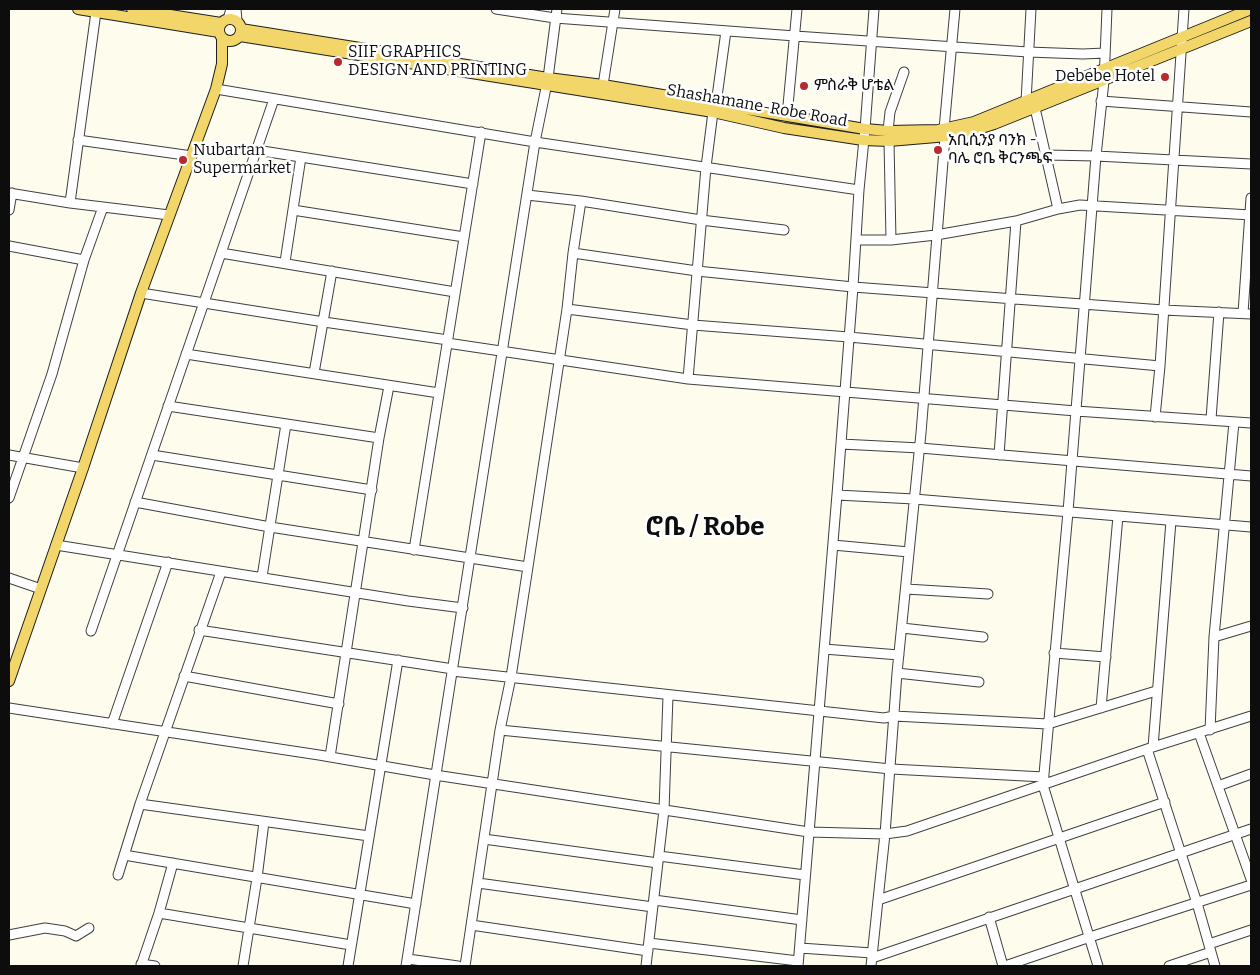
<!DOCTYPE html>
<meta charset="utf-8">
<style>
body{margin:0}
#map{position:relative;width:1260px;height:975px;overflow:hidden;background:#fefced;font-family:Bitter,serif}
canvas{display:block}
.frame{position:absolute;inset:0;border:10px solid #0d0d0d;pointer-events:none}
</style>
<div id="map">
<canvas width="1260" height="975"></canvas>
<div class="frame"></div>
</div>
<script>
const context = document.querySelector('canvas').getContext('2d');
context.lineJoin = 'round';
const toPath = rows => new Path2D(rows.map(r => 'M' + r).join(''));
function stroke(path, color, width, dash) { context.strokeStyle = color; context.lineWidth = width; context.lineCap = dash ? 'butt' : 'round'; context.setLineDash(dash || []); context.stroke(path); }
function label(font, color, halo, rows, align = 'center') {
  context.font = font + ' Bitter,"Noto Sans Ethiopic",serif'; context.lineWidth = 5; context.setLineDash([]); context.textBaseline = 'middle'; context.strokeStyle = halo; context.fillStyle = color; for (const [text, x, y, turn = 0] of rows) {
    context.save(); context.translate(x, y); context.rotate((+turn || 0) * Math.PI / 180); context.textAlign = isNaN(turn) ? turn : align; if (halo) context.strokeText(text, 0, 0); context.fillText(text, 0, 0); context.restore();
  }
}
const minor = toPath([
 [236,9,237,21],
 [496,9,555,18,795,36,1028,52,1083,54,1105,53],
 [228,19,231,9],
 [603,85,615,9],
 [216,89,535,142,859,190],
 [1101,101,1251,112],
 [1026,102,1031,9],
 [1035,108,1058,209],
 [787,116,797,9],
 [944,129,955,9],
 [888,131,890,112,904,72],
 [78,140,192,156],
 [889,141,891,240],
 [256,150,473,184],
 [1047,155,1096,156,1251,164],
 [9,193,70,203,169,215],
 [527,195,581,201,701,220,784,230],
 [70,203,96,12],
 [9,210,12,193],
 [293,210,464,237],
 [856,240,891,240,936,235,1016,221,1058,209,1080,205,1251,215],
 [9,246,84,260],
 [221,253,455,292],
 [573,253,697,271,853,287,1163,310,1251,314],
 [285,262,301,157],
 [141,293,324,322,448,340],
 [567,309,693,325,849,337,1160,366],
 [1243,313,1251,198],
 [447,343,688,379,1076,411,1251,423],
 [186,354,439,393],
 [314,373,332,271],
 [688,379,706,167,713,112,716,104,726,31],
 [168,406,379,438],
 [1155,417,1160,366,1184,9],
 [1211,419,1219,312],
 [841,444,920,448,1251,476],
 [9,455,83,468],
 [152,455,372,490],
 [999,455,1016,221],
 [837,495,914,499,1251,527],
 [9,498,52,374,84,260,103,207],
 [135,502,270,527,528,567],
 [56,545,408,601,463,608],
 [833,545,909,552],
 [414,550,481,132],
 [262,577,286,424],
 [9,578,41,589],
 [906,589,988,594],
 [902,628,983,637],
 [199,630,453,669],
 [91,631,274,99],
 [1214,637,1251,626],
 [824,649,899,655],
 [1054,653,1106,657],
 [452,671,884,718,894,716,1048,724,1156,691],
 [897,673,979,682],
 [184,676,339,704],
 [9,708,319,755,435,775,809,832,885,834,907,831,1153,747,1251,716],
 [1101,708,1118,516],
 [112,724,168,562],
 [500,730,891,769,1044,777],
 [1210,730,1214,637,1234,422],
 [1199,733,1251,879],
 [1153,747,1171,521],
 [1147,749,1197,903,1215,966],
 [330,757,379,438,389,386],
 [1218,786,1251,774],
 [140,804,369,836],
 [484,839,658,863],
 [124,855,416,904],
 [659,856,805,875],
 [118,875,140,804,221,572],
 [478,883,653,907],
 [654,900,802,920],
 [878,900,1165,802],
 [159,913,351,945],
 [989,917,1003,966],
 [471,925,648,951],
 [9,935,45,928,65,931,76,936,89,928],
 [649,943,798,961],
 [1209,944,1251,930],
 [800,948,872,953],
 [872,958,1251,829],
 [408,959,458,966],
 [141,964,155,966],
 [141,966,159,913,173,863],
 [243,966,257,878,264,822],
 [348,966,398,660],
 [406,966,535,142,548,78,557,9],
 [465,966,500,730,511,677,528,567,567,309,573,253,581,201],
 [646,966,664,810,668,696],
 [798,966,838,482,853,287,859,190,865,129,874,9],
 [871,966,885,834,897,673,921,433,945,137],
 [1005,966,1090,937,1251,885],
 [1098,966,1043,785,1068,512,1096,156,1104,81,1107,9],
 [1169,966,1211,952]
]);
const major = toPath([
 [78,9,219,32],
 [132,9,221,23],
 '219 30a11 11 0 1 1 22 0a11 11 0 1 1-22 0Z',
 [241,29,548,78,603,85,865,129,888,131,938,130,974,122,1251,9],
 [240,36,603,94,713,112,784,128,863,140,889,141,960,135,994,124,1251,21],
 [9,681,83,468,141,293,216,89,222,64,222,38]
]);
const markers = [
 [338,62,5,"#b82a2d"],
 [1165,77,5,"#b82a2d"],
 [804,86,5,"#b82a2d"],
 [938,150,5,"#b82a2d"],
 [183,160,5,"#b82a2d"]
];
const poiNames = [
 ["SIIF GRAPHICS",348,53],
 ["DESIGN AND PRINTING",348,71],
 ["Debebe Hotel",1155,77,"right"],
 ["ምስራቅ ሆቴል",814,86],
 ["አቢሲንያ ባንክ -",948,141],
 ["ባሌ ሮቤ ቅርንጫፍ",948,159],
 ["Nubartan",193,151],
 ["Supermarket",193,169]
];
const streetNames = [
 ["Shashamane-Robe Road",757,106,10]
];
const townNames = [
 ["ሮቤ / Robe",705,528]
];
stroke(minor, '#404040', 11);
stroke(major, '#1e1e1e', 12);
stroke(minor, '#fff', 9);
stroke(major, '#f3d669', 10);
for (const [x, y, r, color] of markers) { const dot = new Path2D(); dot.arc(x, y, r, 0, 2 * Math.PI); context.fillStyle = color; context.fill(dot); stroke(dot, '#fff', 2); }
label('16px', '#0d0d0d', '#fff', poiNames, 'left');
label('16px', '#0d0d0d', '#fff', streetNames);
label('bold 26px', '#0d0d0d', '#fff', townNames);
</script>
